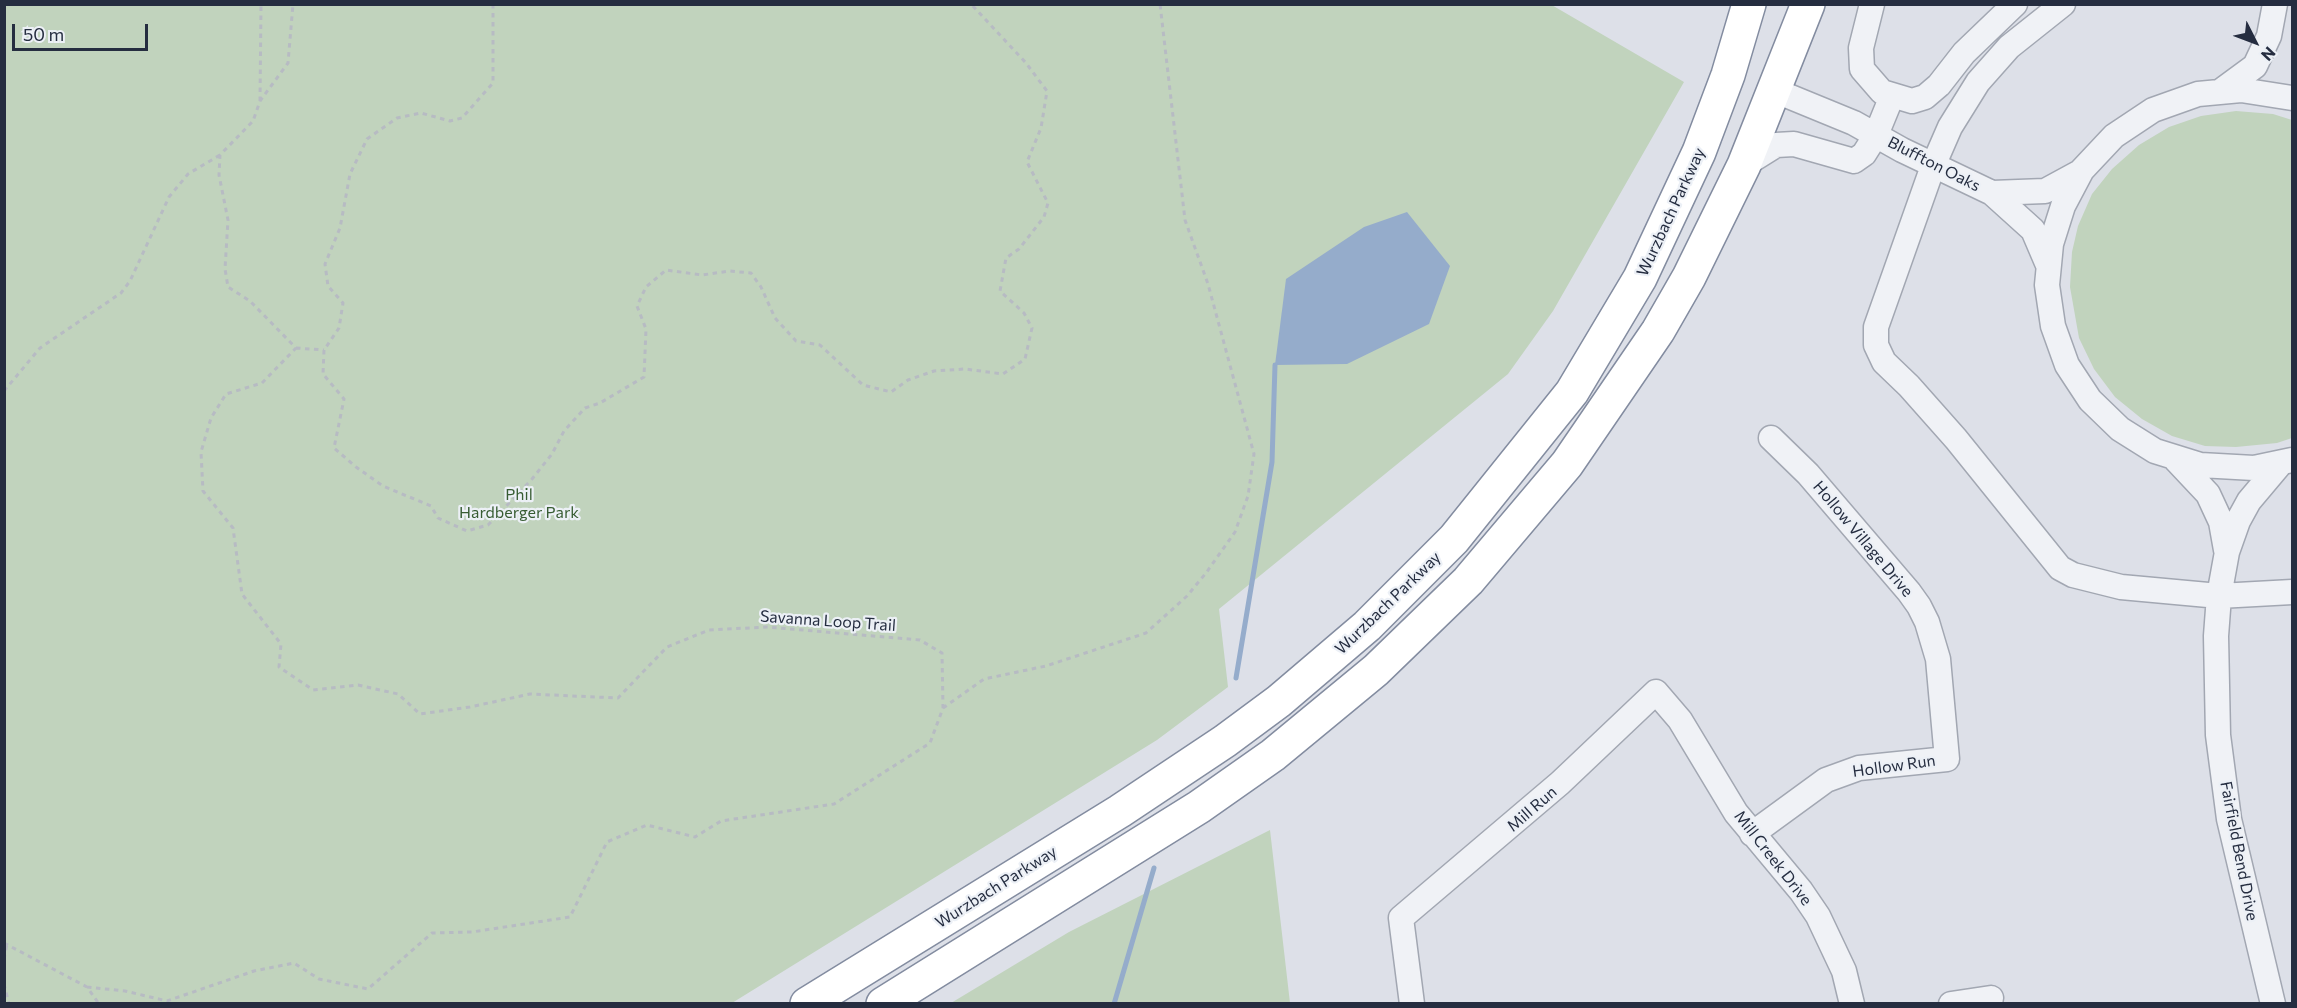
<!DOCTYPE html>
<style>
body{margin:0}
#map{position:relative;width:2297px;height:1008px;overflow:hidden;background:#dde0e8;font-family:Commissioner,sans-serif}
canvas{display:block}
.frame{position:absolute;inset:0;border:6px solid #252d40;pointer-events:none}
.north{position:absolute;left:2225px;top:12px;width:60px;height:60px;-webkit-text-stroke:4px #ecf0f6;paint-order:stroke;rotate:132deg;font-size:16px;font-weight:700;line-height:24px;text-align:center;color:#252d40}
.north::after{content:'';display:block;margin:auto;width:21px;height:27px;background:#252d40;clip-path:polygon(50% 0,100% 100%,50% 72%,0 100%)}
.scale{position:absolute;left:12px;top:24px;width:136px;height:27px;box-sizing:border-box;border:3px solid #252d40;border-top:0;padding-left:8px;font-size:18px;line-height:21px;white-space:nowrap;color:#252d40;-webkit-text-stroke:4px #ecf0f6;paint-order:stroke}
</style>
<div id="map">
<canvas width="2297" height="1008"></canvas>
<div class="frame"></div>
<div class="north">N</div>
<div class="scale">50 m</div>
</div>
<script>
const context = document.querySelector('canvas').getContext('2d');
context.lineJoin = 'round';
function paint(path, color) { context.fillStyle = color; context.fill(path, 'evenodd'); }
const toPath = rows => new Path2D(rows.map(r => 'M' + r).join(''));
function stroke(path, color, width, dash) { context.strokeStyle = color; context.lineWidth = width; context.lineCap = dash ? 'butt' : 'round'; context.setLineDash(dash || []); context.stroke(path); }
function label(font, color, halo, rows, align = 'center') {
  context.font = font + ' Commissioner,sans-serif'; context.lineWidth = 4.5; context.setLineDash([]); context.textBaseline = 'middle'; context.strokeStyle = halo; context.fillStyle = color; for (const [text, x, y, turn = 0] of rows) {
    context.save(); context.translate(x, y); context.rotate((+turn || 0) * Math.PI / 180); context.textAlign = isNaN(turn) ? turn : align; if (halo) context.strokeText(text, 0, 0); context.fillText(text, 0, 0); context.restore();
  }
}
const green = toPath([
 [1550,4,1684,82,1553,311,1508,374,1219,609,1228,687,1157,740,732,1003,5,1004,5,5],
 [2236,111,2273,114,2292,120,2292,438,2277,443,2236,447,2205,446,2172,436,2142,419,2115,397,2094,369,2079,338,2070,287,2072,252,2078,226,2092,194,2112,169,2139,145,2169,127,2201,116],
 [1270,830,1290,1003,951,1003,1069,932]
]);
const water = toPath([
 [1407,212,1450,266,1429,324,1347,364,1275,365,1286,279,1364,227]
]);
const stream = toPath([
 [1236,678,1272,462,1275,365],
 [1114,1004,1154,868]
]);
const path = toPath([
 [493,4,493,83,462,118,450,121,421,113,397,118,367,139,350,174,340,228,325,264,328,286,343,303,339,328,324,350,323,374,344,399,334,448,356,467,383,486,431,506,438,518,467,531,488,525,532,479,552,454,564,431,585,408,600,403,644,377,646,329,637,306,646,287,666,270,702,275,730,271,751,273,761,287,775,318,796,341,820,345,863,385,891,392,908,380,934,371,965,369,1003,374,1025,359,1032,328,1024,313,1000,291,1006,258,1019,249,1044,217,1048,203,1027,162,1041,128,1047,91,1026,63,971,4],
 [260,101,261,4],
 [296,348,324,350],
 [4,391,40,348,121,293,130,281,169,197,188,174,220,155],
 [943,708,984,679,1046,666,1146,633,1187,596,1206,573,1235,532,1248,496,1254,454,1208,284,1185,220,1160,4],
 [4,943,87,987,99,1004],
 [4,959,7,944],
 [4,984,9,1004],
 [87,987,125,991,167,1001,254,971,294,963,319,979,368,989,432,933,472,932,570,917,607,842,647,825,695,837,721,821,834,804,930,743,943,708,942,653,920,640,767,627,709,630,667,647,618,698,530,694,470,707,420,714,398,694,358,685,313,690,279,667,281,644,242,594,233,528,203,491,201,452,211,418,226,394,262,383,296,348,250,301,228,287,225,269,228,220,219,175,220,155,253,121,260,101,288,63,293,4]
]);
const minor = toPath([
 [1872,4,1861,48,1862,69,1882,92,1912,101,1925,97,1939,85,1964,53,2015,4],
 [2063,4,2009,47,1978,82,1950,127,1933,166,1876,327,1876,345,1884,362,1909,386,1956,439,2060,568,2073,575,2121,587,2219,596,2292,592],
 [1776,91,1854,123,1902,150,1992,193,2033,230,2048,265],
 [2221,91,2255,66,2269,36,2275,4],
 [2292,98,2241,90,2198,94,2153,110,2114,136,2082,170,2063,206,2051,244,2047,285,2053,326,2067,365,2090,400,2120,429,2155,451,2200,465,2254,468,2292,460],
 [1744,165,1776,145,1794,144,1854,161,1864,154,1876,135,1892,96],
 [1992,193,2045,191,2080,172],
 [2176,460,2208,494,2221,522,2226,550],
 [1752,834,1826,780,1859,768,1947,759,1938,659,1927,622,1919,606,1909,592,1808,474,1771,438],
 [1412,1004,1401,918,1560,783,1656,692,1680,720,1736,813,1801,891,1818,916,1844,971,1852,1004],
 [1951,1004,1991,998],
 [2273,1004,2229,819,2218,735,2216,636,2219,596,2227,552,2238,521,2249,501,2281,463]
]);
const highway = toPath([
 [807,1004,1120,811,1225,741,1279,701,1367,626,1454,539,1572,392,1640,278,1699,152,1728,75,1749,4],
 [883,1004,1199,807,1273,755,1376,670,1468,581,1567,464,1658,331,1689,277,1744,165,1808,4]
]);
const streetNames = [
 ["Bluffton Oaks",1934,164,27],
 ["Wurzbach Parkway",1671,212,-65],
 ["Hollow Village Drive",1863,539,50],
 ["Wurzbach Parkway",1388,603,-44],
 ["Savanna Loop Trail",828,621,4],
 ["Hollow Run",1894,766,-8],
 ["Mill Run",1532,809,-41],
 ["Fairfield Bend Drive",2239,851,79],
 ["Mill Creek Drive",1773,858,52],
 ["Wurzbach Parkway",996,887,-32]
];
const parkNames = [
 ["Phil",519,495],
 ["Hardberger Park",519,513]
];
paint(green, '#c1d3bd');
paint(water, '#95accb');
stroke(stream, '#95accb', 5);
stroke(minor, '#a2a7b2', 27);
stroke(highway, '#838ca0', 36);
stroke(path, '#b7bbc3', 3, [4.5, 4.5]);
stroke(minor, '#f0f2f6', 24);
stroke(highway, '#fff', 33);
label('16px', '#252d40', '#ecf0f6', streetNames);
label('16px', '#375c32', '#ecf0f6', parkNames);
</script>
